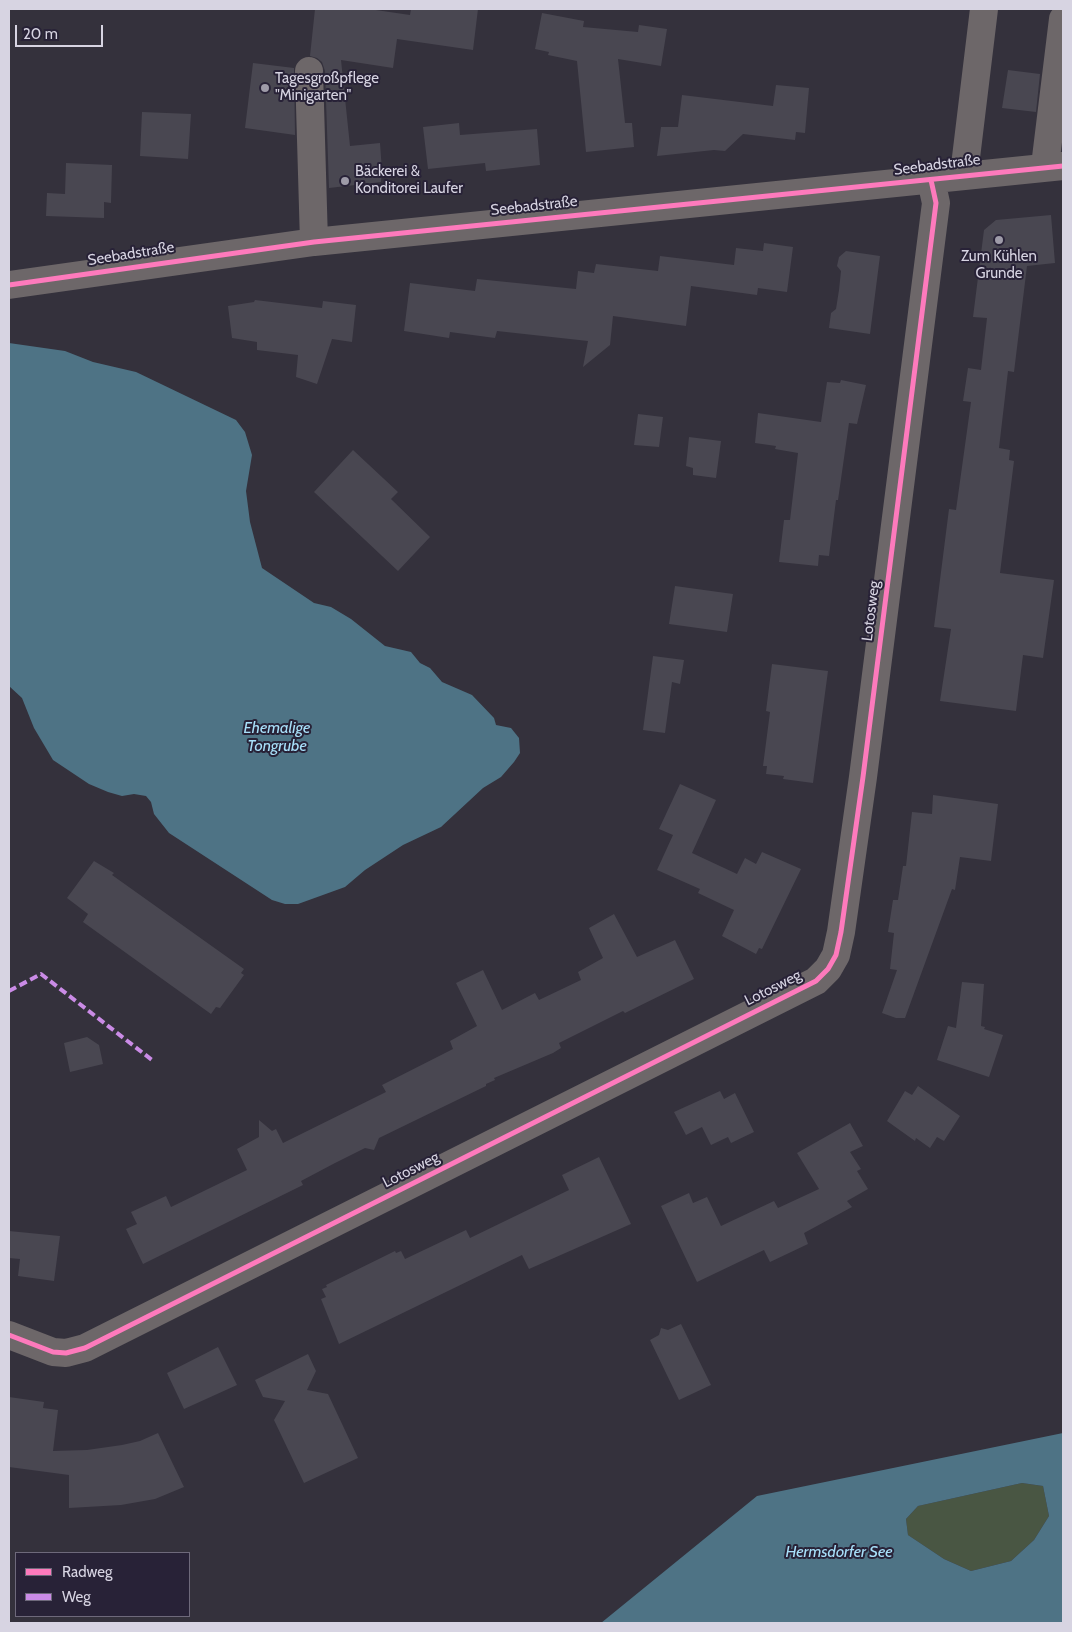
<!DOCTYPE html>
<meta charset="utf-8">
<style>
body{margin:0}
#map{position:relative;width:1072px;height:1632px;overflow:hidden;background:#34313c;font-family:Cabin,sans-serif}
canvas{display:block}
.frame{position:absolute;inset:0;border:10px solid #d7d4e2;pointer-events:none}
.legend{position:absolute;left:15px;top:1552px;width:175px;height:65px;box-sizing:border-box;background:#282237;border:1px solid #6e697b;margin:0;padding:6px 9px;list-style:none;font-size:15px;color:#d7d4e2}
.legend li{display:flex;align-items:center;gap:10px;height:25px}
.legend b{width:25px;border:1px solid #6e697b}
.scale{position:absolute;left:15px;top:25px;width:88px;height:22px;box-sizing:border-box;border:2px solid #d7d4e2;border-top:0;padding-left:6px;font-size:15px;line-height:18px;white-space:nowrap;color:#d7d4e2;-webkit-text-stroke:4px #282237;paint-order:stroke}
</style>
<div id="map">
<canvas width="1072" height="1632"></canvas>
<div class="frame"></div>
<ul class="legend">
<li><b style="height:6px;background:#fd7abc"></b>Radweg</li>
<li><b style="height:6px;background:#ca8be6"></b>Weg</li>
</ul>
<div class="scale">20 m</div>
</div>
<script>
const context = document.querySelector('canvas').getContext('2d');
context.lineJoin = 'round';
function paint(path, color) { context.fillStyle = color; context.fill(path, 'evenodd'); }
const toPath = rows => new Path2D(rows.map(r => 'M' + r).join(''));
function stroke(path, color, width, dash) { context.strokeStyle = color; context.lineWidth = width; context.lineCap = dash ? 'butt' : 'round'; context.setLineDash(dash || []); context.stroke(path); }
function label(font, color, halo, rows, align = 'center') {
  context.font = font + ' Cabin,sans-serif'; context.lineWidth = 4; context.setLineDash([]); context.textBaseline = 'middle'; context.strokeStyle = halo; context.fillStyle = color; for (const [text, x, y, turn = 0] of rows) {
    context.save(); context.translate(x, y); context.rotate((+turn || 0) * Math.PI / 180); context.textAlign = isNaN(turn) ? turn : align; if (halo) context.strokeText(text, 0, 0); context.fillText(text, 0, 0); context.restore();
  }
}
const green = toPath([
 [1022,1483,1043,1486,1049,1516,1034,1540,1011,1561,971,1571,944,1559,908,1535,906,1519,918,1506]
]);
const water = toPath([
 [9,343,65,351,93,362,136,372,236,420,245,432,252,455,246,491,250,522,262,568,314,603,331,607,351,619,385,646,411,652,420,663,430,668,442,682,472,695,494,718,496,725,511,728,519,738,520,753,514,762,501,777,483,788,441,827,403,845,365,870,345,887,298,904,285,904,272,900,169,833,154,814,151,802,146,796,134,794,122,796,108,792,89,784,53,760,34,728,22,698,9,686],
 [1063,1433,1063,1623,601,1623,757,1496],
 [1022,1483,1043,1486,1049,1516,1034,1540,1011,1561,971,1571,944,1559,908,1535,906,1519,918,1506]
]);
const building = toPath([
 [315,9,369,9,410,15,411,9,478,9,473,50,397,39,393,68,341,60,350,146,380,143,382,171,381,182,329,188,325,71,322,62,317,58,310,56],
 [542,13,584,21,583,27,638,32,639,25,667,29,661,66,618,59,625,123,632,123,634,147,586,152,577,61,548,55,549,52,535,49],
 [253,63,294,68,295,135,245,128],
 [1008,70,1040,74,1036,112,1002,108],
 [776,85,809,88,805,133,796,132,795,140,743,134,725,151,714,150,657,156,661,127,678,127,682,95,773,106],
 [142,112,191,114,188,159,140,156],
 [459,123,460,135,537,129,540,165,486,171,485,163,428,169,423,127],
 [66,163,112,165,111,203,104,202,104,218,46,216,47,193,65,194],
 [1051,215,1055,263,1027,266,1014,372,1008,371,999,448,1010,450,1009,460,1014,461,1000,573,1054,580,1043,658,1023,655,1016,711,940,701,951,629,934,627,949,509,956,510,971,402,963,401,968,368,981,370,987,318,973,317,984,230,996,220],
 [764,243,793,247,787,292,758,288,757,295,691,286,686,326,613,316,610,345,583,367,588,341,497,331,495,338,450,332,449,338,404,331,410,283,475,291,477,279,576,289,578,271,594,273,596,264,658,271,660,256,734,265,736,248,763,251],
 [846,251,880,256,870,334,829,328,831,313,836,309,839,290,841,271,837,266,839,257],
 [255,300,322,308,323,301,356,305,352,342,332,339,317,384,296,377,298,355,257,350,257,342,232,338,228,306,254,302],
 [841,380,866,385,857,424,849,423,838,500,836,500,829,556,819,555,818,566,779,562,784,520,790,520,798,453,775,449,776,446,755,443,758,413,821,422,827,382,840,383],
 [638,414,663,417,659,447,634,445],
 [689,437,721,441,716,478,693,475,693,468,686,466],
 [353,450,398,492,391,499,430,537,398,571,314,492],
 [675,586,733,594,727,632,669,624],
 [653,656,684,660,680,684,672,682,665,733,643,730],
 [772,664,828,671,813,783,783,779,784,776,766,774,767,766,763,766,770,712,766,711],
 [680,784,716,800,692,853,737,874,745,858,756,864,762,852,801,869,762,949,759,948,756,954,722,936,734,910,698,893,700,889,657,870,673,835,659,829],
 [933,795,998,804,991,861,960,857,955,890,952,889,905,1018,896,1018,882,1013,897,970,890,969,894,933,888,932,893,900,898,900,903,866,906,866,912,812,932,814],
 [94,861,114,873,112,875,244,969,241,973,244,975,220,1008,216,1007,211,1014,83,922,88,914,67,898],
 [614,914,637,957,675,940,694,979,625,1013,623,1011,559,1043,561,1048,553,1053,494,1078,495,1080,486,1084,486,1086,379,1138,374,1150,365,1148,335,1163,301,1181,303,1185,143,1264,126,1229,137,1224,131,1212,166,1196,171,1207,247,1170,237,1149,259,1137,259,1120,272,1131,276,1129,283,1143,386,1092,382,1085,453,1049,450,1041,477,1026,456,983,483,970,502,1010,535,993,539,1000,581,980,578,972,603,958,589,928],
 [962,982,984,984,981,1026,985,1027,984,1029,1003,1035,989,1077,937,1060,948,1026,956,1028],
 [87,1037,99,1045,103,1064,70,1072,64,1043],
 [918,1086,960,1116,944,1141,937,1137,930,1148,916,1138,915,1141,887,1121,905,1091,912,1095],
 [720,1091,724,1099,735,1093,754,1132,731,1143,728,1137,711,1145,702,1127,686,1135,674,1112],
 [850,1123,863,1146,850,1152,861,1169,857,1171,868,1189,847,1201,852,1207,804,1233,808,1244,770,1262,764,1250,697,1282,661,1206,689,1193,693,1203,707,1197,721,1226,774,1201,778,1208,819,1189,797,1153],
 [599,1157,631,1224,529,1269,522,1255,339,1344,321,1299,326,1297,322,1289,327,1287,326,1285,395,1251,396,1253,401,1251,405,1259,466,1230,470,1238,569,1190,562,1175],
 [9,1231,60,1236,54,1281,18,1276,20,1259,9,1258],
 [681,1324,711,1385,679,1400,650,1340,659,1335,661,1328,668,1330],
 [218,1347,237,1385,184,1409,167,1373],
 [308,1354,316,1371,307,1390,328,1394,358,1458,304,1483,274,1420,285,1401,263,1397,255,1380],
 [9,1397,44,1402,43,1408,58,1410,53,1451,87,1450,122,1445,140,1441,158,1433,184,1487,155,1499,121,1505,69,1508,69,1475,9,1467]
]);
const minor = toPath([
 [309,71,314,242],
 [1045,166,1063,19],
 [964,174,984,9],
 [9,285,314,242,1063,166],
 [9,1335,53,1352,66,1353,85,1348,816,981,828,969,836,955,841,932,863,777,936,203,931,180]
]);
const quiet = toPath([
 [9,991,41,974,152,1060]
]);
const cycleway = toPath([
 [9,285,314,242,1063,166],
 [9,1335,53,1352,66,1353,85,1348,816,981,828,969,836,955,841,932,863,777,936,203,931,180]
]);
const markers = [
 [265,88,5,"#9e9ba8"],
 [345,181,5,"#9e9ba8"],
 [999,240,5,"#9e9ba8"]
];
const poiNames = [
 ["Tagesgroßpflege",275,79],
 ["\"Minigarten\"",275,96],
 ["Bäckerei &",355,172],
 ["Konditorei Laufer",355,189],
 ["Zum Kühlen",999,257,"center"],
 ["Grunde",999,274,"center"]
];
const streetNames = [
 ["Seebadstraße",937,165,-7],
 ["Seebadstraße",534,206,-6],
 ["Seebadstraße",131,254,-9],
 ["Lotosweg",871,611,-83],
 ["Lotosweg",773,988,-27],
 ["Lotosweg",411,1170,-27]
];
const waterNames = [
 ["Ehemalige",277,728],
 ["Tongrube",277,746],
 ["Hermsdorfer See",839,1552]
];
paint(green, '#495643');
paint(water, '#4e7385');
paint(building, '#494751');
stroke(minor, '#6d6769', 28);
stroke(quiet, '#ca8be6', 4, [8, 4]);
stroke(cycleway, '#fd7abc', 5);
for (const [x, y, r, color] of markers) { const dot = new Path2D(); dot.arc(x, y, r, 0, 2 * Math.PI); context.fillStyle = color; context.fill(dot); stroke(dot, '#282237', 2); }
label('15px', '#d7d4e2', '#282237', poiNames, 'left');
label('15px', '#d7d4e2', '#282237', streetNames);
label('italic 16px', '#a8e0fa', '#282237', waterNames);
</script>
